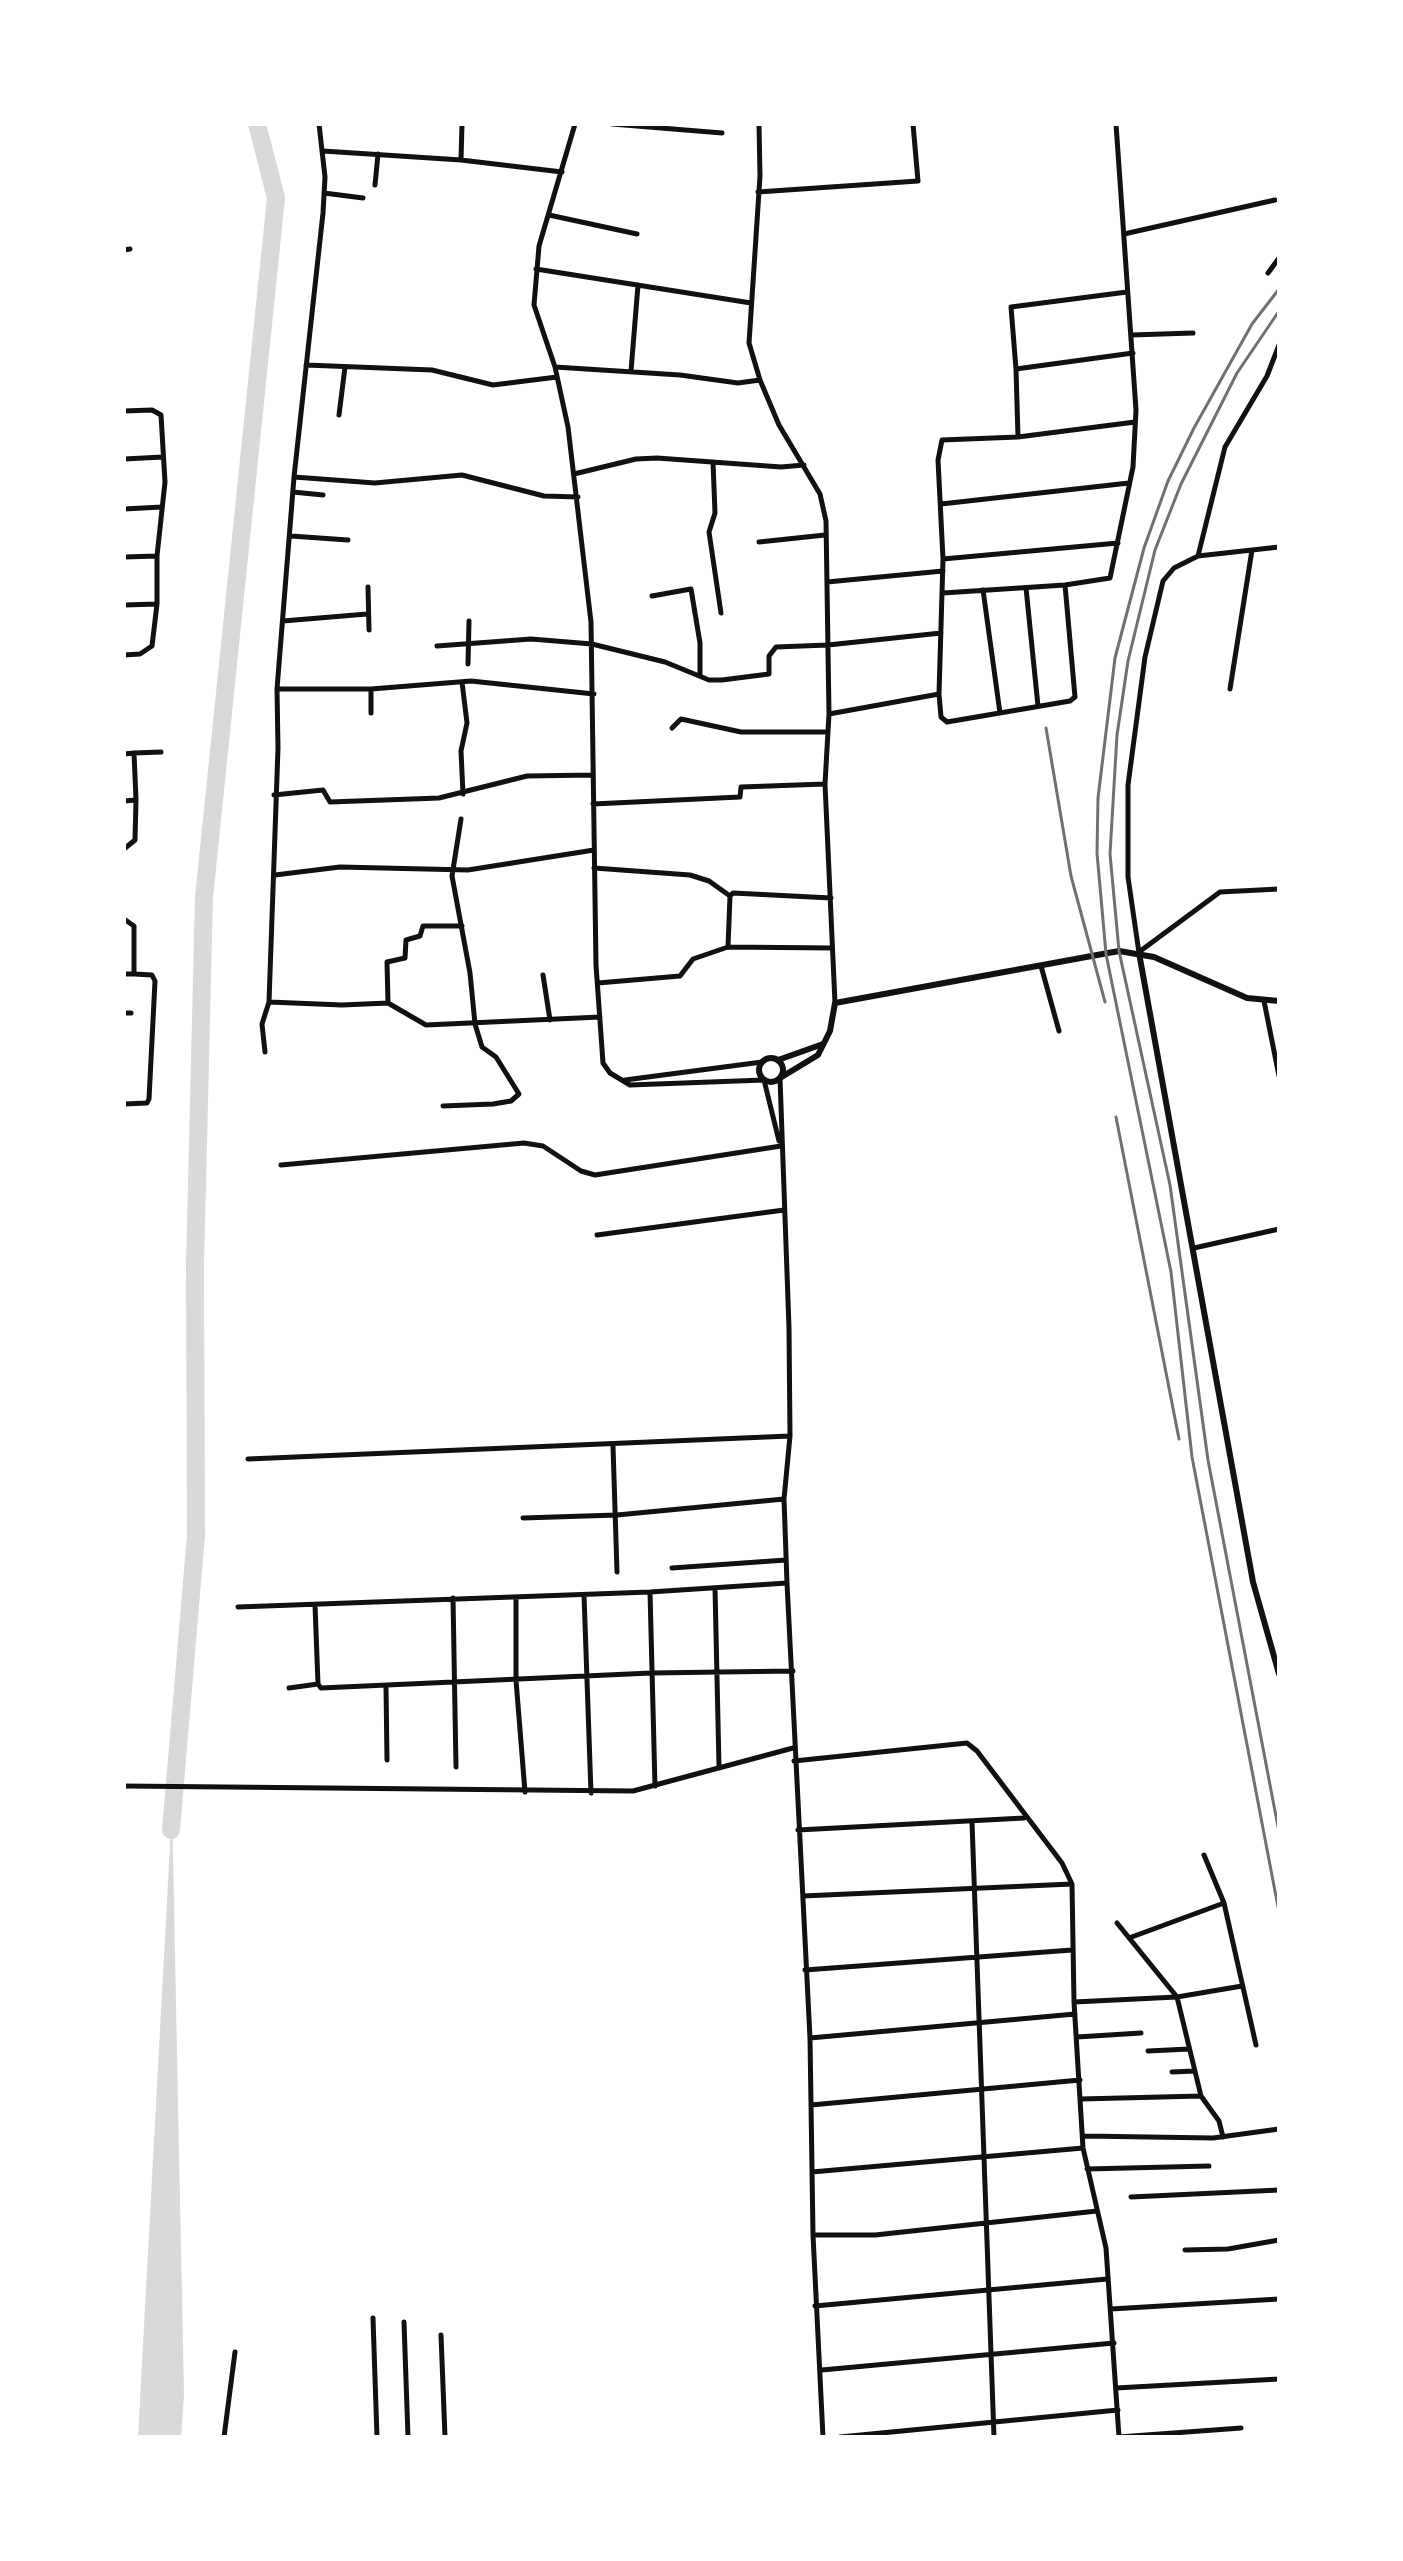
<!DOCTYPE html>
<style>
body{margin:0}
#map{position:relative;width:1403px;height:2561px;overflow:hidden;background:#fff;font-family:Lato,sans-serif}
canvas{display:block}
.frame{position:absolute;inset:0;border:126px solid #fff;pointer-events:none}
</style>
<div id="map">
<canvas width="1403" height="2561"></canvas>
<div class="frame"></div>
</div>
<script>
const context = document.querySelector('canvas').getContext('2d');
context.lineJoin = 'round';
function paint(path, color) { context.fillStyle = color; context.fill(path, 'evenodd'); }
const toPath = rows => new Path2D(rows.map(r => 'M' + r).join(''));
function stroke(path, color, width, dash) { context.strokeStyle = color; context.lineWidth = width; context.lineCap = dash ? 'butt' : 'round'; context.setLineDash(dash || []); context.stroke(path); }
const water = toPath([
 [172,1808,184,2395,181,2437,138,2437]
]);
const river = toPath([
 [171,1830,196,1535,195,1265,204,897,276,198,257,124]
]);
const minor = toPath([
 [319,124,325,177,323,213,294,477,277,689,278,748,269,1002,342,1005,388,1003,426,1025,600,1017],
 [575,124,539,246,534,305,555,367,568,427,591,622,596,965,603,1063,610,1073,630,1085,764,1080,779,1141],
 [612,124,722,133],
 [759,124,760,176,749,343,760,380,779,425,820,494,826,521,829,714,825,784,835,1003],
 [323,151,461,160,562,172],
 [461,160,462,124],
 [375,185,378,154],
 [758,192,918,181,913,124],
 [324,193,363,198],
 [549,215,637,234],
 [1124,234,1275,200],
 [124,250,130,249],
 [536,269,751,303],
 [1268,273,1279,258],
 [1131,335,1193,333],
 [306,365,432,370,493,385,557,377],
 [555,367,680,375,738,383,760,380],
 [1016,369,1011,307,1127,292],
 [631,371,638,285],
 [124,411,152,410,161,415,165,482,157,556,157,604,124,605],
 [339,415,345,367],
 [1018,437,1016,369,1133,353],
 [124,459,163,457],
 [713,462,715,513,709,532,721,613],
 [574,474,636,459,657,458,781,467,804,465],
 [294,477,375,483,462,475,544,496,578,497],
 [293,492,323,495],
 [941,504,1129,483],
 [124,509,162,507],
 [291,536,348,540],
 [759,542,825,535],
 [1118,543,943,559,938,460,942,440,1018,437,1135,422],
 [1198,556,1225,447,1267,376,1279,345],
 [124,557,157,556],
 [943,559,939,694,941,717,947,722,1070,701,1075,697,1065,585],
 [827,582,943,571],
 [368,587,369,630],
 [1026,588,1038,706],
 [983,590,1000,713],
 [943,593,1065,585,1110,578,1133,467,1136,410,1116,124],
 [652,596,691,589,700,643,700,676],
 [283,621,367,614],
 [437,646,531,639,592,644,665,662,709,680,722,680,769,674,769,656,776,647,828,645,941,633],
 [124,655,140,654,152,646,157,604],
 [468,664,469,621],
 [462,682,467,723,461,751,463,794],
 [277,689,371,689,471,681,594,694],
 [371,689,371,713],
 [1230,689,1252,550],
 [829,714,939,694],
 [672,728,681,719,741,732,826,732],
 [134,753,161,752],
 [124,754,134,753,136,800,124,801],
 [274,795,323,790,330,802,439,798,527,776,593,775],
 [593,804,740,797,741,787,825,784],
 [124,849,135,840,136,800],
 [594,868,690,875,709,881,730,896],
 [275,875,340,867,468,870,594,850],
 [124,919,134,926,134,974,124,974],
 [728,947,730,896,733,893,831,898],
 [1139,952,1220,892,1279,889],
 [1139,953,1128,877,1128,785,1145,657,1163,581,1174,568,1198,556,1279,547],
 [1041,966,1059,1031],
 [543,975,550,1020],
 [598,983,680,976,693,959,728,947,832,948],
 [1264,1001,1279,1076],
 [388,1003,387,962,405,958,406,940,420,936,423,926,462,926],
 [124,1013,131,1013],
 [265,1052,262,1024,269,1002],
 [780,1078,789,1328,790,1436,784,1499,787,1583,810,2038,813,2235,823,2437],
 [625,1080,762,1062],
 [124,1104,147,1103,149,1099,155,981,152,975,134,974],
 [443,1106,493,1104,511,1101,519,1094,496,1057,482,1047,475,1024,470,973,452,876,461,819],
 [281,1165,524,1143,543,1146,581,1171,595,1175,781,1146],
 [597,1235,784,1210],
 [1194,1248,1279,1229],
 [613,1446,617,1572],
 [248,1459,790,1436],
 [523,1518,617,1515,784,1499],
 [672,1568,786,1560],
 [715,1588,719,1766],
 [650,1592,655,1786],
 [584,1595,591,1793],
 [516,1597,516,1680,525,1792],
 [453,1598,456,1767],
 [315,1605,318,1684,321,1688,651,1673,793,1671],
 [238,1607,650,1592,787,1583],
 [386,1686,387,1760],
 [289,1688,318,1684],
 [794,1761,967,1743,977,1751,1062,1863,1072,1884,1074,2002,1083,2148,1106,2248,1119,2437,1241,2428],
 [124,1786,633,1791,793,1748],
 [972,1822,994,2437],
 [798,1830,1024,1818],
 [1204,1855,1224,1903,1256,2045],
 [803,1896,1072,1884],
 [1117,1923,1177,1997,1201,2096,1219,2121,1223,2137],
 [1129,1938,1224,1903],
 [805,1970,1072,1950],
 [1074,2002,1177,1997,1242,1986],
 [1077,2037,1141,2033],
 [810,2038,1075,2014],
 [1148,2051,1189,2049],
 [1172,2072,1194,2071],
 [1081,2099,1201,2096],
 [811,2105,1080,2080],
 [1084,2136,1213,2138,1279,2129],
 [1087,2169,1209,2166],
 [812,2172,1083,2148],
 [1131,2197,1279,2190],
 [813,2235,875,2235,1097,2211],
 [1185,2250,1228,2249,1279,2240],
 [815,2306,1107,2279],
 [1111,2309,1279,2299],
 [373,2318,377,2437],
 [404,2322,408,2437],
 [441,2335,445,2437],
 [822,2370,1114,2343],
 [1116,2388,1279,2379],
 [224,2437,235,2352],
 [840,2437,1118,2410]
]);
const tertiary = toPath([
 [1139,953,1253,1582,1279,1674],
 '759 1070a12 12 0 1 1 24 0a12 12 0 1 1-24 0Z',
 [778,1060,823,1044],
 [780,1078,818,1055,830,1031,835,1003,1119,951,1154,957,1247,998,1279,1001]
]);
const rail = toPath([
 [1279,289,1252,324,1194,428,1168,481,1144,548,1115,658,1098,798,1097,853,1106,954,1171,1272,1192,1457,1279,1912],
 [1279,311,1237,373,1181,484,1155,550,1128,661,1117,735,1110,854,1119,951,1170,1185,1208,1460,1279,1832],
 [1046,728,1071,876,1105,1002],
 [1116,1117,1179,1439]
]);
paint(water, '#d9d9d9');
stroke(river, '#d9d9d9', 18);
stroke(minor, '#111', 5);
stroke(tertiary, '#111', 6);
stroke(rail, '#707070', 3);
</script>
